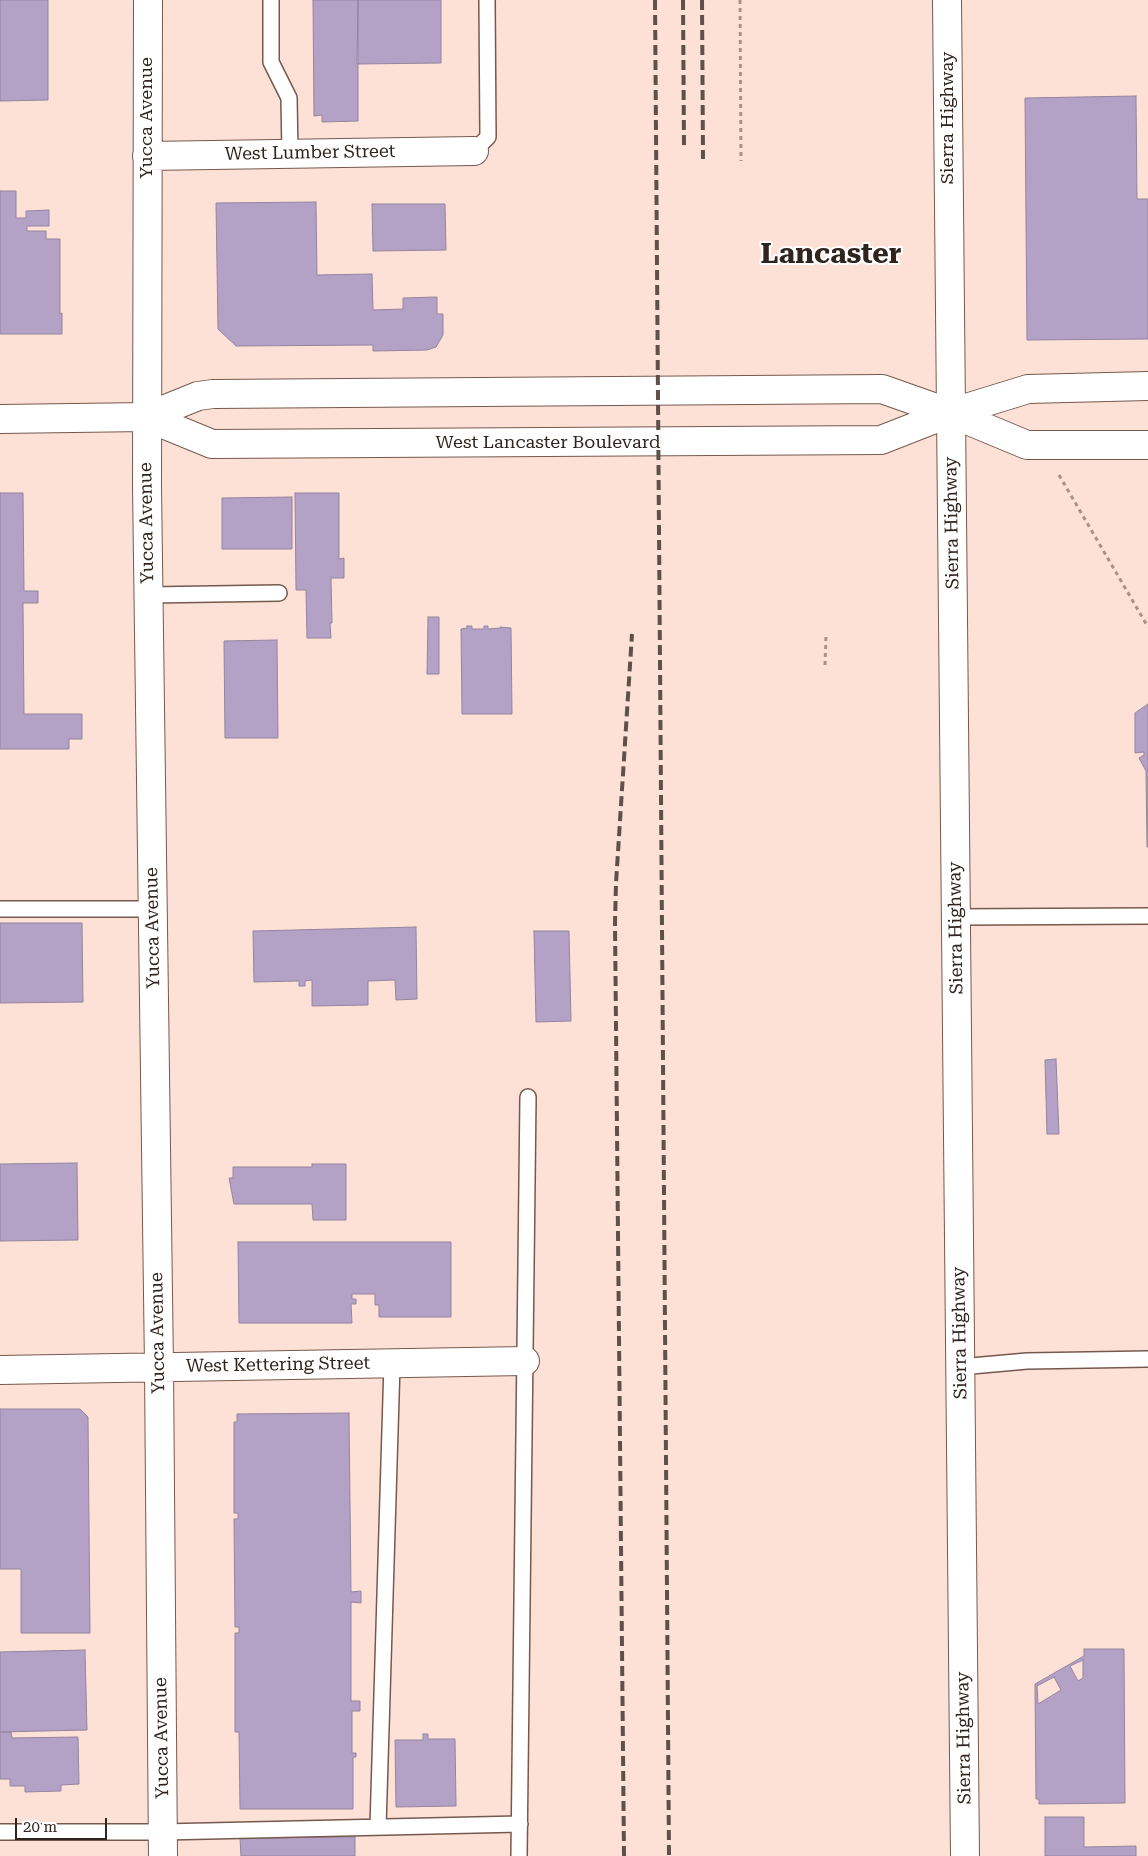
<!DOCTYPE html>
<style>
body{margin:0}
#map{position:relative;width:1148px;height:1856px;overflow:hidden;background:#fde1d6;font-family:"Roboto Serif",serif}
canvas{display:block}
.scale{position:absolute;left:15px;top:1818px;width:92px;height:22px;box-sizing:border-box;border:2px solid #30241f;border-top:0;padding-left:6px;font-size:15px;line-height:18px;white-space:nowrap;color:#30241f;-webkit-text-stroke:4px #fff;paint-order:stroke}
</style>
<div id="map">
<canvas width="1148" height="1856"></canvas>
<div class="scale">20 m</div>
</div>
<script>
const context = document.querySelector('canvas').getContext('2d');
context.lineJoin = 'round';
function paint(path, color) { context.fillStyle = color; context.fill(path, 'evenodd'); }
const toPath = rows => new Path2D(rows.map(r => 'M' + r).join(''));
function stroke(path, color, width, dash) { context.strokeStyle = color; context.lineWidth = width; context.lineCap = dash ? 'butt' : 'round'; context.setLineDash(dash || []); context.stroke(path); }
function label(font, color, halo, rows, align = 'center') {
  context.font = font + ' "Roboto Serif",serif'; context.lineWidth = 4; context.setLineDash([]); context.textBaseline = 'middle'; context.strokeStyle = halo; context.fillStyle = color; for (const [text, x, y, turn = 0] of rows) {
    context.save(); context.translate(x, y); context.rotate((+turn || 0) * Math.PI / 180); context.textAlign = isNaN(turn) ? turn : align; if (halo) context.strokeText(text, 0, 0); context.fillText(text, 0, 0); context.restore();
  }
}
const building = toPath([
 [0,0,48,0,48,100,0,101,0,0],
 [313,0,358,0,358,121,322,122,322,115,314,116,313,0],
 [358,0,441,0,441,63,357,64,358,0],
 [1136,96,1137,199,1148,199,1148,339,1027,340,1025,98,1136,96],
 [0,191,16,191,16,218,26,218,26,211,49,210,49,226,27,226,27,231,46,231,46,239,60,239,60,314,62,313,62,334,0,334,0,191],
 [316,202,317,275,372,274,373,310,403,309,403,298,437,297,437,314,443,314,443,335,436,347,427,350,373,351,373,345,236,346,218,329,216,203,316,202],
 [372,204,445,204,446,250,373,251,372,204],
 [0,493,23,493,24,591,38,591,38,603,23,603,24,714,82,714,82,739,69,739,69,749,0,749,0,493],
 [295,493,339,493,339,559,344,558,344,578,331,578,332,623,330,623,331,638,307,638,306,590,296,590,295,493],
 [292,497,292,549,222,549,222,498,292,497],
 [428,617,439,617,439,674,427,674,428,617],
 [467,626,472,626,472,629,484,629,484,626,488,626,488,629,501,628,500,627,511,628,512,714,462,714,461,629,467,628,467,626],
 [277,640,278,738,225,738,224,641,277,640],
 [1148,704,1148,847,1147,847,1146,771,1139,758,1144,755,1144,752,1135,753,1135,713,1148,704],
 [0,923,82,923,83,1002,0,1003,0,923],
 [416,927,417,999,396,1000,395,980,368,981,368,1005,312,1006,312,980,305,981,305,986,299,986,299,981,254,982,253,931,416,927],
 [534,931,569,931,571,1021,536,1022,534,931],
 [1056,1059,1059,1134,1047,1134,1045,1060,1056,1059],
 [77,1163,78,1240,0,1241,0,1164,77,1163],
 [312,1164,346,1164,346,1220,313,1220,312,1204,234,1204,229,1178,233,1178,233,1167,312,1167,312,1164],
 [238,1242,451,1242,451,1317,379,1317,379,1305,375,1305,375,1294,352,1294,352,1299,356,1299,356,1304,351,1304,352,1323,239,1323,238,1242],
 [0,1409,80,1409,88,1417,90,1633,21,1633,21,1569,0,1569,0,1409],
 [349,1413,351,1592,361,1591,361,1603,351,1602,351,1701,360,1701,360,1711,352,1711,352,1753,356,1753,356,1757,353,1757,353,1809,240,1809,239,1732,235,1732,235,1633,239,1633,239,1627,235,1627,234,1519,238,1519,238,1513,234,1513,234,1422,237,1422,237,1414,349,1413],
 [1084,1649,1124,1649,1125,1803,1039,1804,1039,1799,1036,1799,1035,1684,1084,1656,1084,1649],
 [1083,1660,1083,1678,1078,1681,1070,1666,1083,1660],
 [1054,1677,1061,1690,1038,1704,1037,1686,1054,1677],
 [85,1650,87,1730,0,1732,0,1652,85,1650],
 [0,1732,11,1732,12,1738,78,1737,79,1784,61,1785,61,1791,25,1792,25,1786,10,1786,10,1779,0,1779,0,1732],
 [423,1734,428,1734,428,1739,455,1739,456,1806,396,1807,395,1740,423,1740,423,1734],
 [1045,1817,1084,1817,1084,1847,1136,1846,1136,1856,1045,1856,1045,1817],
 [355,1837,355,1856,241,1856,240,1838,355,1837]
]);
const path = toPath([
 [740,0,741,161],
 [1059,475,1148,627],
 [825,665,826,637]
]);
const lane = toPath([
 [271,0,271,62,289,98,290,154],
 [474,151,488,137,487,0],
 [148,595,279,593],
 [0,909,153,909],
 [956,917,1148,916],
 [960,1367,1027,1361,1148,1359],
 [378,1827,392,1364],
 [0,1832,163,1832,520,1824],
 [519,1856,528,1097]
]);
const street = toPath([
 [148,0,147,486,159,1367,163,1856],
 [147,156,474,151],
 [0,1370,525,1361]
]);
const secondary = toPath([
 [146,417,198,396,213,394,882,389,950,413,1027,445,1148,445],
 [0,419,146,417,212,444,881,440,950,413,1028,389,1148,386]
]);
const primary = toPath([
 [947,0,965,1856]
]);
const rail = toPath([
 [655,0,669,1856],
 [683,0,684,146],
 [702,0,703,159],
 [624,1856,615,923,616,883,632,634]
]);
const streetNames = [
 ["Yucca Avenue",147,118,-90],
 ["Sierra Highway",948,118,-90],
 ["West Lumber Street",310,153,-1],
 ["West Lancaster Boulevard",548,443],
 ["Yucca Avenue",147,523,-91],
 ["Sierra Highway",952,523,-91],
 ["Yucca Avenue",153,928,-91],
 ["Sierra Highway",956,928,-91],
 ["Yucca Avenue",158,1333,-91],
 ["Sierra Highway",960,1333,-91],
 ["West Kettering Street",278,1365,-1],
 ["Yucca Avenue",162,1738,-91],
 ["Sierra Highway",964,1738,-91]
];
const townNames = [
 ["Lancaster",831,255]
];
paint(building, '#b4a1c6');
stroke(building, '#9385a0', 1);
stroke(lane, '#76594e', 18);
stroke(street, '#76594e', 30);
stroke(secondary, '#76594e', 30);
stroke(primary, '#76594e', 30);
stroke(path, '#a79289', 3, [4, 4]);
stroke(lane, '#fff', 15);
stroke(street, '#fff', 28);
stroke(secondary, '#fff', 28);
stroke(primary, '#fff', 28);
stroke(rail, '#60504a', 4, [10, 5]);
label('18px', '#30241f', '#fff', streetNames);
label('bold 28px', '#30241f', '#fff', townNames);
</script>
